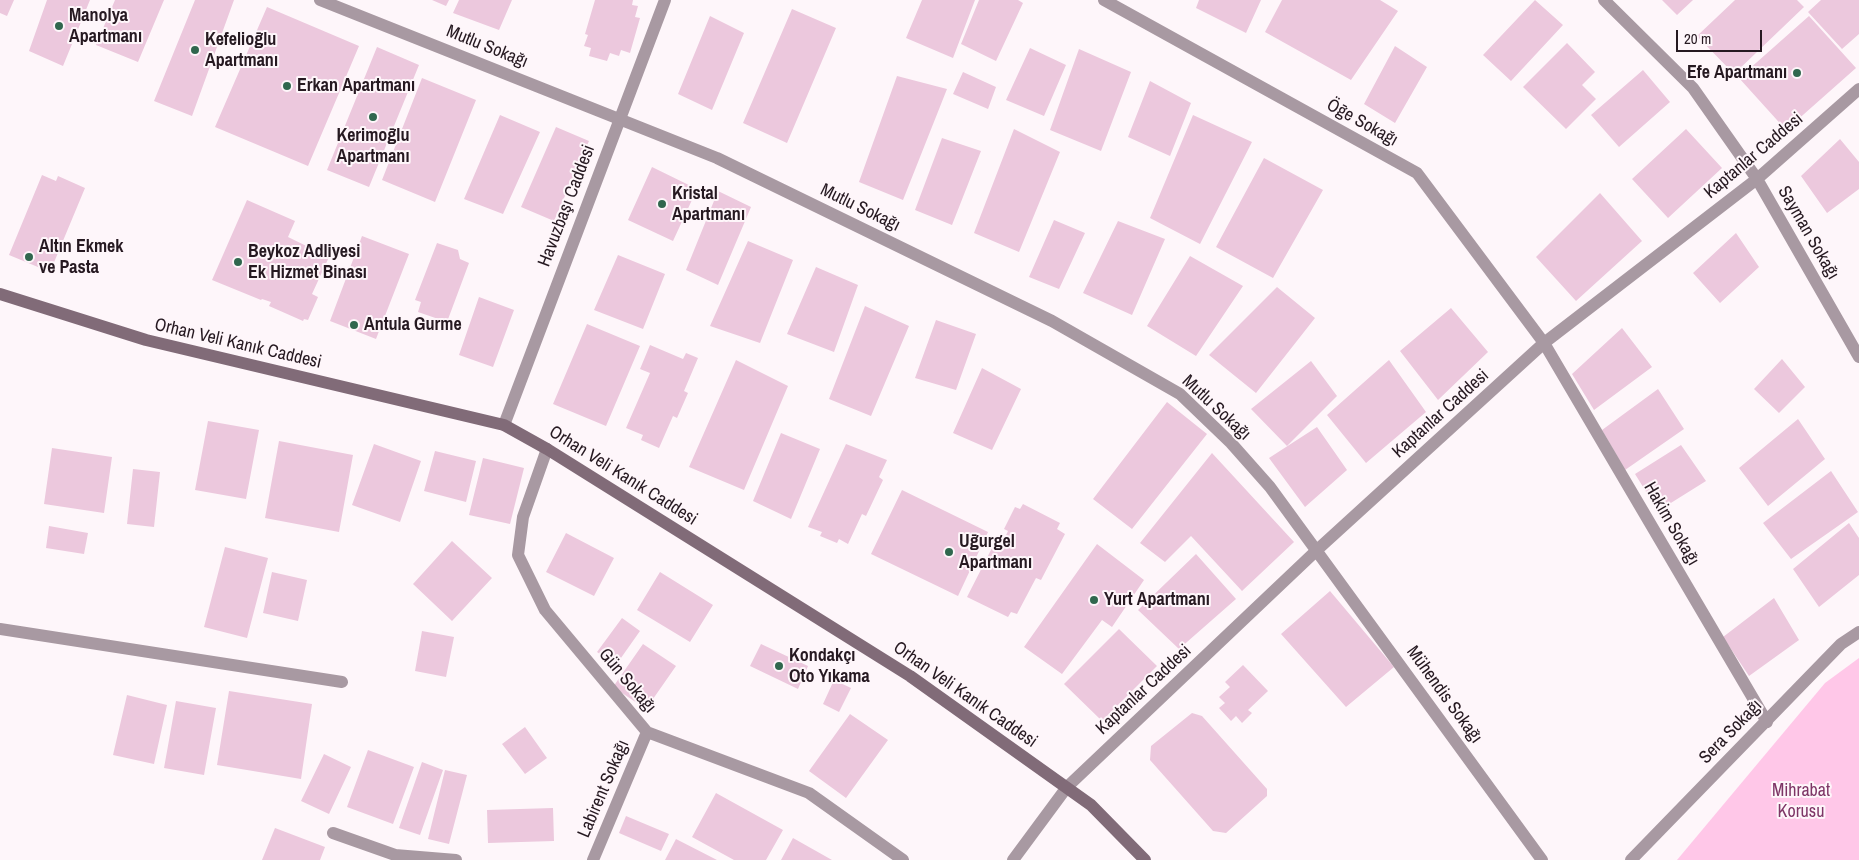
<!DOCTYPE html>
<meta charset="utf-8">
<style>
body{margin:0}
#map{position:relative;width:1859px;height:860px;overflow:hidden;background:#fef6fa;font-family:"Archivo Narrow",sans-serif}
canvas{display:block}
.scale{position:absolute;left:1676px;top:30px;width:86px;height:22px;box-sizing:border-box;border:2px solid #261921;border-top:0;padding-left:6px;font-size:15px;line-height:18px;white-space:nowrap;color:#261921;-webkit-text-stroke:4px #fef6fa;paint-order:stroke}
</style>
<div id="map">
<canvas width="1859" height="860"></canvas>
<div class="scale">20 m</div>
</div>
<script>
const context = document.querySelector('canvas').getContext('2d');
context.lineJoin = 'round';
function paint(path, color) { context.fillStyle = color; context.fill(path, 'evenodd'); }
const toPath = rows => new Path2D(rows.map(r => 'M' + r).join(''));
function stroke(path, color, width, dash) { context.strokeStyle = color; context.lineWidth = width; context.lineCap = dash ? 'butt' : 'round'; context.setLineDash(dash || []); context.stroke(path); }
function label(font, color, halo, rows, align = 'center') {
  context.font = font + ' "Archivo Narrow",sans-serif'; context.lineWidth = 4; context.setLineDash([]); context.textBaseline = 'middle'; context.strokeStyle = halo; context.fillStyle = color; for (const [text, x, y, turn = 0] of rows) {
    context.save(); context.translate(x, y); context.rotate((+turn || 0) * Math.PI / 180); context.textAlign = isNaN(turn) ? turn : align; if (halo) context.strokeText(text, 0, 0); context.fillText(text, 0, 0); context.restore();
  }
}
const green = toPath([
 [1859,658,1859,860,1677,860,1825,683]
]);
const building = toPath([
 [0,0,14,0,7,16,0,13],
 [47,0,90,0,63,66,29,51],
 [115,0,164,0,138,62,96,45],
 [195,0,234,0,192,116,154,101],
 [432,0,449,0,446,6],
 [459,0,512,0,499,30,453,13],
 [595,0,633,0,632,5,638,6,635,17,640,18,630,53,621,50,619,56,610,53,607,61,589,56,591,48,584,46,588,35,585,34],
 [922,0,975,0,953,58,906,38],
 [979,0,1018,0,1023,3,996,61,961,44],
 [1199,0,1261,0,1246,33,1196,8],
 [1282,0,1380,0,1398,11,1351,80,1265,32],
 [1535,0,1563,25,1511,81,1483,55],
 [1662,0,1693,0,1677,15],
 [1735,0,1797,0,1804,7,1734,74,1697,36],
 [1821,0,1859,0,1859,34,1842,49,1808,12],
 [267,7,359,46,308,166,215,127],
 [792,9,836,28,787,143,743,123],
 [710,16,744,33,712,110,678,94],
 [1809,16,1856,68,1786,130,1739,78],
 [1567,43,1595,72,1582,85,1596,99,1566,129,1523,87],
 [1395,46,1427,67,1395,123,1364,104],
 [377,47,419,65,369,187,327,170],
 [1030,48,1066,65,1044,116,1006,100],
 [1079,49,1131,72,1101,151,1050,130],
 [1643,70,1670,102,1619,147,1591,115],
 [963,72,996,87,988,109,953,94],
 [897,76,947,89,903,200,859,182],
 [422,78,476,100,435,202,382,180],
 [1150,81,1191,103,1170,156,1128,137],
 [500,115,540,132,503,214,464,199],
 [1193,115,1252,142,1200,244,1150,218],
 [556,127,589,141,554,221,521,207],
 [1014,129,1060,152,1019,252,974,233],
 [1686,129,1722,168,1668,218,1632,179],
 [942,138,981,151,952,225,915,210],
 [1840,139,1859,162,1859,189,1827,213,1801,176],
 [1264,158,1323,190,1273,278,1216,247],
 [652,167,697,189,673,241,628,220],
 [42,175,56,181,58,176,85,188,50,272,9,255],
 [718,191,751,207,718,285,686,270],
 [1600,193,1642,241,1576,301,1536,257],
 [247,200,295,221,288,237,329,257,312,294,318,297,308,320,304,319,303,321,269,306,271,302,262,299,261,300,212,280],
 [1054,220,1085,233,1059,289,1029,277],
 [1118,221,1165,239,1132,315,1083,293],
 [1736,233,1759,267,1720,303,1693,273],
 [362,236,409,254,376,339,330,321],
 [748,241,793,260,760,343,710,326],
 [437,243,458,250,460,259,469,263,447,322,418,312,421,302,415,300],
 [618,255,665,274,643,329,594,310],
 [1190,256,1243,286,1196,356,1147,326],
 [816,267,858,285,834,352,787,334],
 [1277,287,1315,318,1256,393,1209,355],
 [479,297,514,310,493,367,459,355],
 [865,306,909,326,871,416,829,399],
 [1451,308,1488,352,1438,400,1400,351],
 [936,320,976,334,956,390,915,378],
 [587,324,640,346,606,426,553,404],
 [1622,328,1652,367,1594,410,1572,374],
 [650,345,683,359,686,353,698,358,684,391,688,393,677,418,673,416,659,448,641,440,643,435,626,428,650,373,640,369],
 [1782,359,1805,387,1779,413,1754,389],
 [736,360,788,386,744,490,689,467],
 [1389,360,1426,412,1366,463,1327,415],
 [1311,361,1337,396,1287,446,1251,409],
 [982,368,1021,389,992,450,953,433],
 [1658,389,1684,429,1625,470,1602,430],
 [1167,402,1207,434,1132,529,1093,499],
 [1798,419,1825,459,1768,506,1739,468],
 [208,421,259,430,246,499,195,490],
 [1317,427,1347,470,1305,507,1269,458],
 [781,433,820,449,791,519,753,501],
 [279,441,353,455,339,532,265,518],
 [374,444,421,461,400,522,352,505],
 [846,444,887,460,879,477,883,480,866,516,862,514,848,544,839,539,837,543,820,536,822,532,808,527],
 [1681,445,1706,481,1658,511,1635,474],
 [52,448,112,457,104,513,44,504],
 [435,451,476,461,466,502,424,491],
 [1212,453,1294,542,1242,591,1191,536,1165,562,1140,543],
 [483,458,524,468,510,524,469,515],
 [133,469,160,472,154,527,127,524],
 [1831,471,1858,512,1791,559,1763,523],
 [902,490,988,532,958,596,871,554],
 [1023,504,1060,523,1057,529,1065,534,1041,580,1036,578,1017,614,1011,612,1008,617,967,597,993,546,999,550,1008,531,1004,529,1015,507,1020,509],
 [1849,523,1859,538,1859,575,1819,607,1793,569],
 [49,526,88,533,84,554,46,548],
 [566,533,614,558,594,596,546,572],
 [452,541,492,578,452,621,413,584],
 [1097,544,1144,580,1112,627,1102,620,1062,674,1024,647],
 [225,547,268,558,247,638,204,627],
 [1196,554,1236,599,1179,649,1138,610],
 [272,572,307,580,298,621,263,613],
 [660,572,713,605,690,642,637,610],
 [1330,591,1394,667,1346,707,1281,634],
 [1774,598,1799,640,1749,676,1723,637],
 [622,618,640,631,616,665,597,652],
 [1119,629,1157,666,1102,721,1064,684],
 [422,631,454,637,446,677,415,671],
 [643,644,676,666,646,709,613,687],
 [761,644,808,666,798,689,750,666],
 [1243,665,1268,691,1248,710,1252,713,1242,723,1236,716,1231,721,1219,708,1225,703,1219,697,1230,687,1225,682],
 [834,680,851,688,839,712,823,704],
 [229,691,312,704,301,779,217,765],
 [127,695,167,705,154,764,113,755],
 [176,701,216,708,204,775,164,768],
 [1192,713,1202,716,1267,789,1267,796,1226,833,1213,831,1150,760,1151,746],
 [850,714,888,740,846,798,809,771],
 [525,727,547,758,525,774,502,744],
 [368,750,414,767,393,824,347,807],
 [324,754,351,767,329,814,301,801],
 [422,762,443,770,420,835,399,828],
 [445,770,467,775,449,844,428,839],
 [716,793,783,830,766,860,734,860,692,837],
 [553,808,554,841,488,843,487,810],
 [626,816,669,834,661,851,619,833],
 [275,828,325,847,320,860,262,860],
 [793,838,832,860,781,860],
 [676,839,717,860,665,860]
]);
const street = toPath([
 [320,0,717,158,1052,321,1180,394,1231,443,1270,487,1542,860],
 [1104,0,1417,173,1544,343,1767,722],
 [1604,0,1693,88,1757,179,1859,357],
 [504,425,665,0],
 [547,449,523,517,518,555,545,610,647,732,809,793,903,860],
 [0,629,342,682],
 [333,833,395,855,456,860],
 [593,860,647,732],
 [1013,860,1067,787,1317,550,1544,343,1757,179,1859,89],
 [1631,860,1841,644,1859,632]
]);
const secondary = toPath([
 [0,294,146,340,504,425,547,449,910,676,1091,805,1145,860]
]);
const markers = [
 [59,26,5,"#30674e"],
 [195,50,5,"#30674e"],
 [1797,73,5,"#30674e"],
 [287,86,5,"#30674e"],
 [373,117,5,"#30674e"],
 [662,204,5,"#30674e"],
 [29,257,5,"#30674e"],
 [238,262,5,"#30674e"],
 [354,325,5,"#30674e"],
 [949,552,5,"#30674e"],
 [1094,600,5,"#30674e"],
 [779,666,5,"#30674e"]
];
const poiNames = [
 ["Manolya",69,16],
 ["Apartmanı",69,37],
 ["Kefelioḡlu",205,40],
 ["Apartmanı",205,61],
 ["Efe Apartmanı",1787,73,"right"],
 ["Erkan Apartmanı",297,86],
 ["Kerimoḡlu",373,136,"center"],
 ["Apartmanı",373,157,"center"],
 ["Kristal",672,194],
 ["Apartmanı",672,215],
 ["Altın Ekmek",39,247],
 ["ve Pasta",39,268],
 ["Beykoz Adliyesi",248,252],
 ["Ek Hizmet Binası",248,273],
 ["Antula Gurme",364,325],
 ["Uḡurgel",959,542],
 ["Apartmanı",959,563],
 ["Yurt Apartmanı",1104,600],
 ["Kondakçı",789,656],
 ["Oto Yıkama",789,677]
];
const streetNames = [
 ["Mutlu Sokağı",487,47,22],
 ["Öḡe Sokağı",1362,123,29],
 ["Kaptanlar Caddesi",1754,156,-40],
 ["Havuzbaşı Caddesi",567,206,-69],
 ["Mutlu Sokağı",860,208,26],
 ["Sayman Sokağı",1808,233,60],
 ["Orhan Veli Kanık Caddesi",238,344,13],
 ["Mutlu Sokağı",1216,408,43],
 ["Kaptanlar Caddesi",1441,414,-42],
 ["Orhan Veli Kanık Caddesi",623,476,32],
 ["Hakim Sokağı",1671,524,60],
 ["Gün Sokağı",627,681,50],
 ["Kaptanlar Caddesi",1144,690,-43],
 ["Orhan Veli Kanık Caddesi",965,695,35],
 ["Mühendis Sokağı",1444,695,54],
 ["Sera Sokağı",1731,732,-46],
 ["Labirent Sokağı",604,789,-67]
];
const parkNames = [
 ["Mihrabat",1801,791],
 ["Korusu",1801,812]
];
paint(green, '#ffc7e8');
paint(building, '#ecc8dd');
stroke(street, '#a899a2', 12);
stroke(secondary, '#816b78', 12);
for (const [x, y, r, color] of markers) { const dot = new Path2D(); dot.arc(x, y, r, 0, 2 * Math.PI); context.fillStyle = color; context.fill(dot); stroke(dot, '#fef6fa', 2); }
label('bold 18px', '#261921', '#fef6fa', poiNames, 'left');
label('18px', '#261921', '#fef6fa', streetNames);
label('18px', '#7e3566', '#fef6fa', parkNames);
</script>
